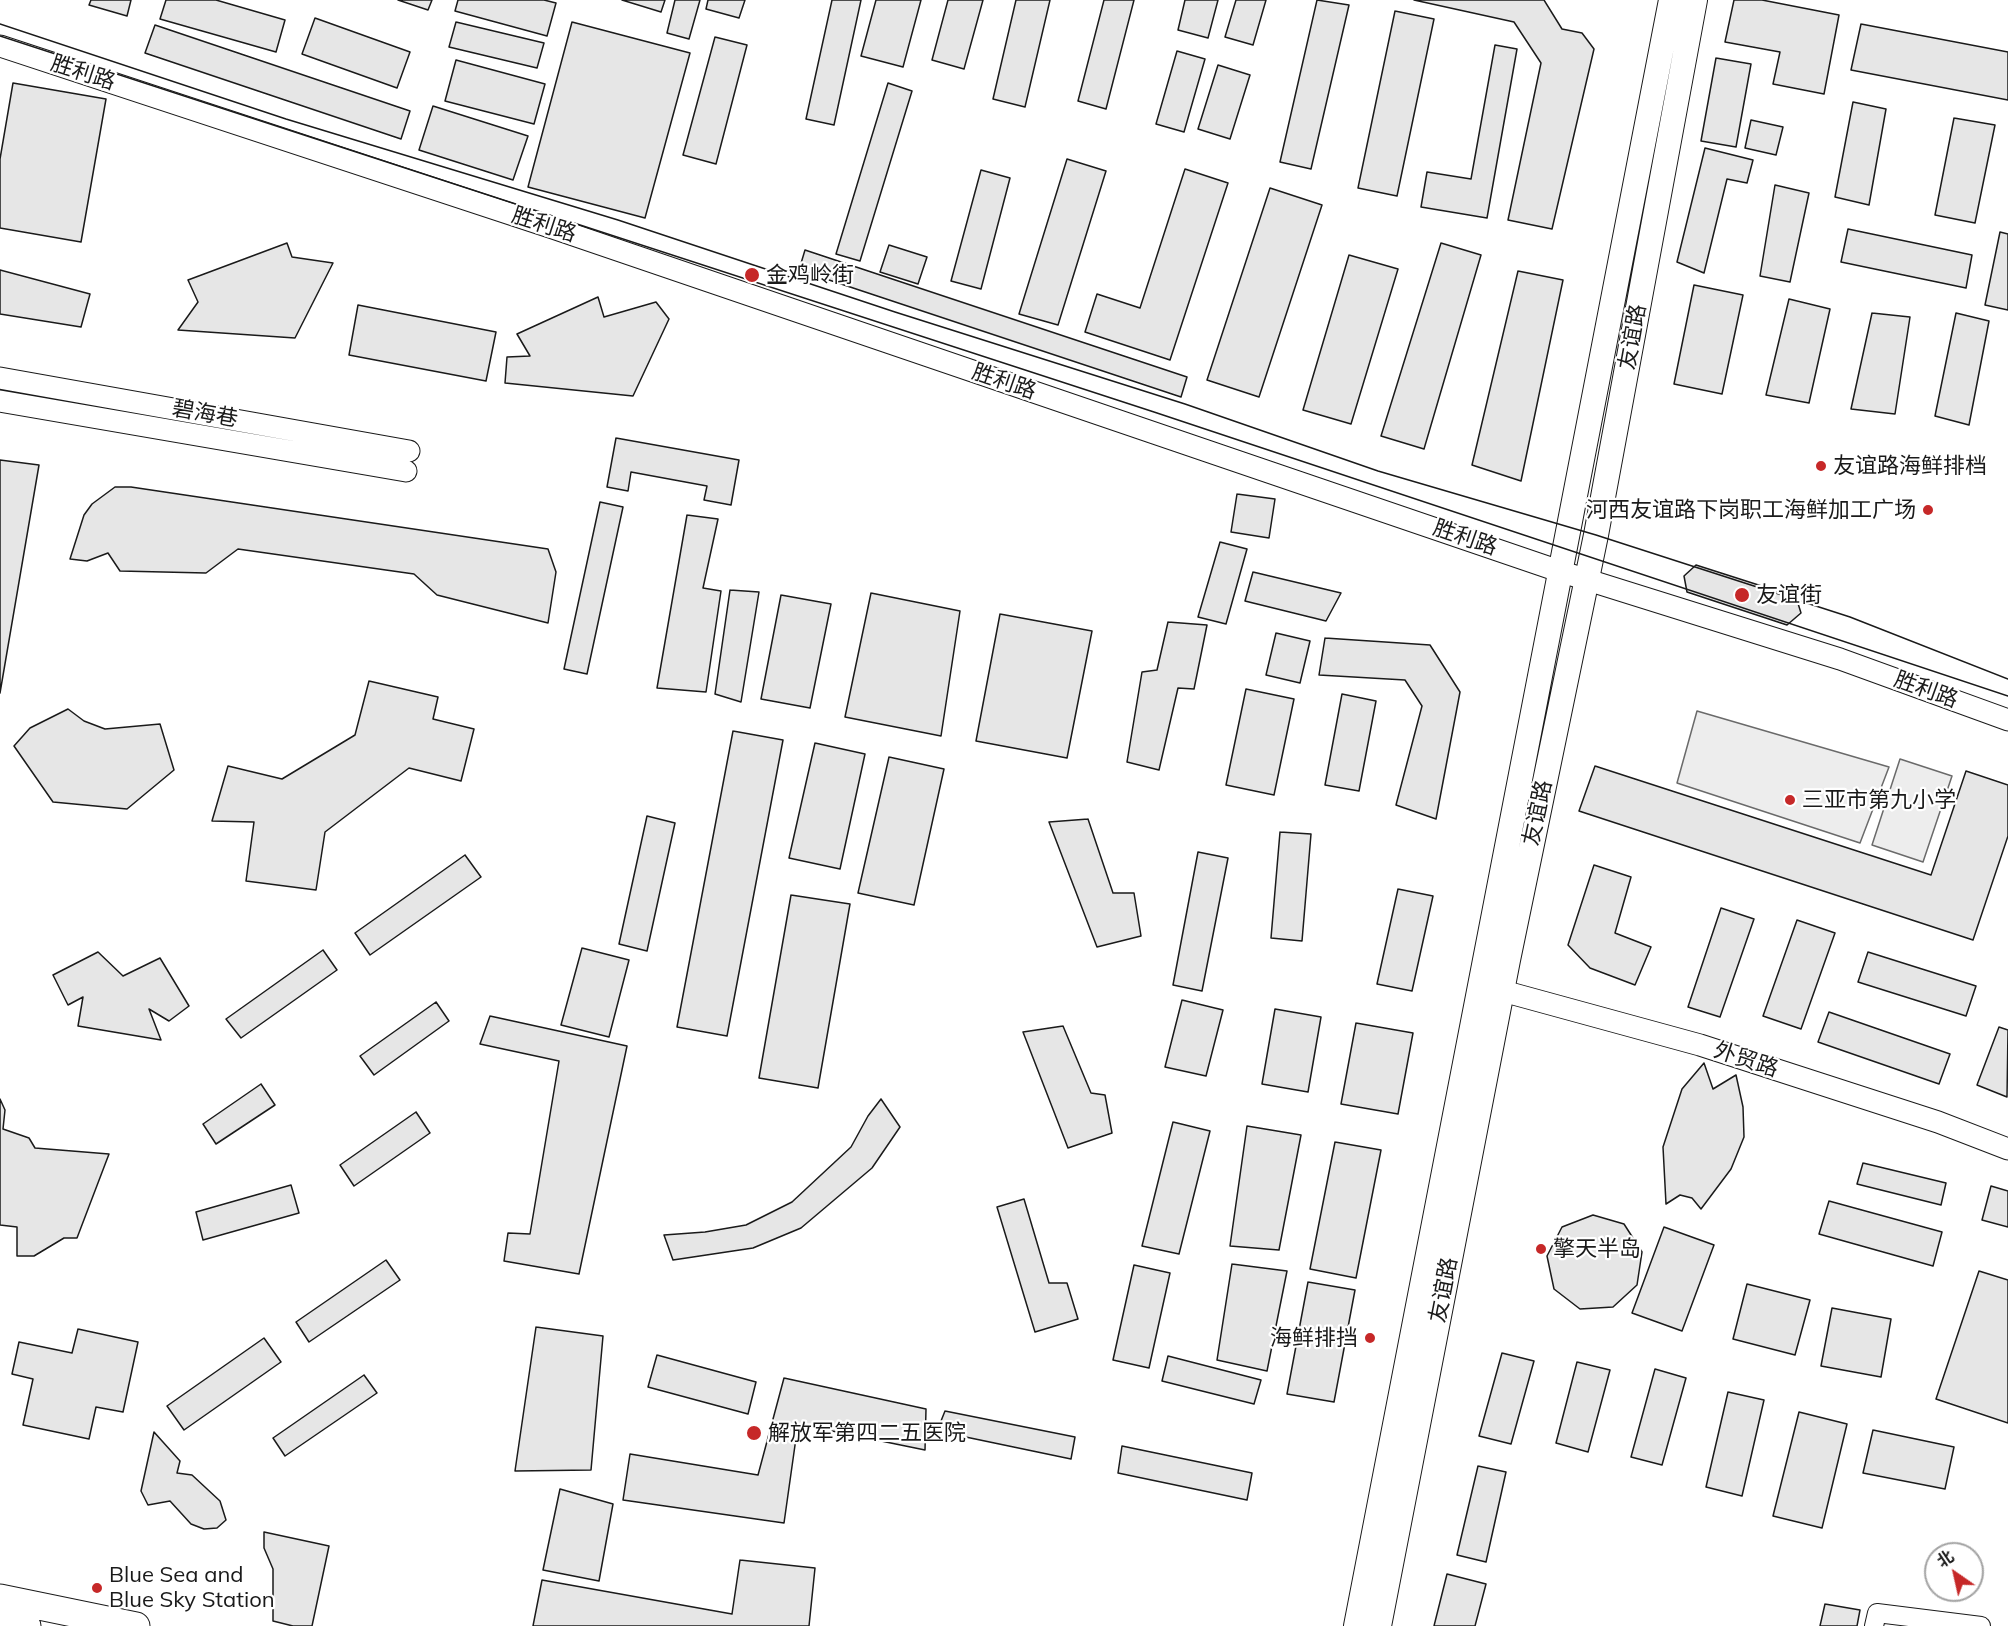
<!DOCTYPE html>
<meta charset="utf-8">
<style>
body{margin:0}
#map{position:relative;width:2008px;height:1626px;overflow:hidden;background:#fff;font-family:Mulish,"Noto Sans SC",sans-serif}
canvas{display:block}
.north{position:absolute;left:1924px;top:1542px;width:60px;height:60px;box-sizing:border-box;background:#fff;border:2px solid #a3a3a3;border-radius:50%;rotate:326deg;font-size:16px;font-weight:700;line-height:24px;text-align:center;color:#1a1a1a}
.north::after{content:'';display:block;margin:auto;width:21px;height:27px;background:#c62828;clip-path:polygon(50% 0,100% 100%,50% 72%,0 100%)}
</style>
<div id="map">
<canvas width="2008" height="1626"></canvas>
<div class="north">北</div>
</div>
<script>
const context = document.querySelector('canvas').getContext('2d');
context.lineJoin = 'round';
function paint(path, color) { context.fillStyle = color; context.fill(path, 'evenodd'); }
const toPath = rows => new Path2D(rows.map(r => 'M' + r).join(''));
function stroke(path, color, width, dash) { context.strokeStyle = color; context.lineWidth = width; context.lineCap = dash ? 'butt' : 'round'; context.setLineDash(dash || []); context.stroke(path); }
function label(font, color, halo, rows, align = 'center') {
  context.font = font + ' Mulish,"Noto Sans SC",sans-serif'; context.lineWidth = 4.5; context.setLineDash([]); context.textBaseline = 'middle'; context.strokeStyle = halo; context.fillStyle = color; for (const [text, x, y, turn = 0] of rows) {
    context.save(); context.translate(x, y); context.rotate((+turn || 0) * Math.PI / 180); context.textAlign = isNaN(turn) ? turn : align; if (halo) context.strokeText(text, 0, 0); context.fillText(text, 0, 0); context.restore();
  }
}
const green = toPath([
 [1697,711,1889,767,1860,843,1677,783,1697,711],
 [1900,759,1952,776,1923,862,1872,845,1900,759]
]);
const building = toPath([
 [91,0,131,0,127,16,89,5,91,0],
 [166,0,216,0,285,20,276,52,160,19,166,0],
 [398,0,432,0,428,10,398,0],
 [458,0,544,0,556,3,547,36,455,11,458,0],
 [622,0,665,0,661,12,622,0],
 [675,0,700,0,689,39,667,33,675,0],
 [708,0,745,0,739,18,706,9,708,0],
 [832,0,861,0,834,125,806,119,832,0],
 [876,0,921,0,903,67,861,56,876,0],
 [948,0,983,0,964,69,932,60,948,0],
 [1016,0,1050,0,1025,107,993,99,1016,0],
 [1104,0,1134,0,1106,109,1078,101,1104,0],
 [1185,0,1218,0,1208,38,1178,30,1185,0],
 [1236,0,1266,0,1253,45,1225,37,1236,0],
 [1317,0,1349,5,1311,169,1280,162,1317,0],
 [1414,0,1544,0,1562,29,1582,33,1594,49,1552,229,1508,220,1541,63,1514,22,1414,0],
 [1734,0,1762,0,1839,15,1824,94,1773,84,1780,52,1725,42,1734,0],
 [1395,11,1434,19,1397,196,1358,188,1395,11],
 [315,18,410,52,397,88,302,54,315,18],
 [456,22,544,43,537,68,449,47,456,22],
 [572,22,690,53,645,218,528,187,572,22],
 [1861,24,2008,52,2008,100,1851,70,1861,24],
 [155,25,410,111,401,139,145,53,155,25],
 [715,37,747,45,716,164,683,155,715,37],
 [1495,45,1517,49,1487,218,1421,207,1427,172,1471,179,1495,45],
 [1177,51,1205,59,1184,132,1156,124,1177,51],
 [1716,58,1751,64,1736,147,1701,141,1716,58],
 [456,60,545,84,534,124,445,101,456,60],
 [1218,65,1250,75,1230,139,1198,129,1218,65],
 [13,83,106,99,81,242,0,228,0,159,13,83],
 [888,83,912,91,860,261,836,254,888,83],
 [1853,102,1886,109,1869,205,1835,197,1853,102],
 [433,106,528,136,513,180,419,150,433,106],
 [1954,118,1995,125,1975,223,1935,215,1954,118],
 [1751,120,1783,127,1776,155,1745,148,1751,120],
 [1705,148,1753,160,1747,183,1727,179,1704,273,1677,262,1705,148],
 [1067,159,1106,171,1058,325,1019,314,1067,159],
 [1185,169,1228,183,1170,360,1085,332,1097,294,1140,308,1185,169],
 [981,170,1010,178,981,289,951,281,981,170],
 [1775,185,1809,193,1790,282,1760,276,1775,185],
 [1270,188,1322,205,1259,397,1207,380,1270,188],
 [1848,229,1972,255,1966,288,1841,262,1848,229],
 [2000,232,2008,234,2008,310,1985,305,2000,232],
 [287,243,292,257,333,263,295,338,178,330,198,302,188,280,287,243],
 [1441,243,1481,255,1424,449,1381,436,1441,243],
 [889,245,927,257,918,284,880,272,889,245],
 [805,250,1187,377,1181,397,799,270,805,250],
 [1349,255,1398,269,1351,424,1303,410,1349,255],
 [0,270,90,294,81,327,0,314,0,270],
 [1518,271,1563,280,1521,481,1472,465,1518,271],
 [1694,285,1743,295,1722,394,1674,384,1694,285],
 [598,297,604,317,656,302,669,319,633,396,505,383,507,357,530,356,517,334,598,297],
 [1789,299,1830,309,1809,403,1766,395,1789,299],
 [358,305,496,332,486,381,349,355,358,305],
 [1872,313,1910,317,1895,414,1851,409,1872,313],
 [1956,313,1989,321,1969,425,1935,416,1956,313],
 [616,438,739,460,731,505,704,500,707,486,631,472,628,491,607,487,616,438],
 [0,460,39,465,0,693,0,460],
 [115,487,131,487,548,549,556,572,548,623,437,595,414,574,238,549,206,573,120,571,108,553,87,561,70,559,84,515,92,504,115,487],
 [1237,494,1275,499,1269,538,1231,532,1237,494],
 [600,502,623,507,587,674,564,669,600,502],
 [687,515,718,519,703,588,721,591,706,692,657,688,687,515],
 [1220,542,1247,549,1226,624,1198,617,1220,542],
 [1696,565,1796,597,1801,613,1787,625,1687,592,1684,576,1696,565],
 [1253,572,1341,593,1326,621,1245,601,1253,572],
 [730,590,759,592,741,702,715,694,730,590],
 [871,593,960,611,941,736,845,717,871,593],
 [781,595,831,604,810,708,761,699,781,595],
 [1000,614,1092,631,1067,758,976,741,1000,614],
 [1168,622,1207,625,1194,689,1178,688,1159,770,1127,762,1142,672,1157,670,1168,622],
 [1276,633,1310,641,1300,683,1266,675,1276,633],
 [1325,638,1430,645,1460,692,1436,819,1396,805,1422,706,1405,680,1319,675,1325,638],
 [369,681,438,697,433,719,474,729,461,781,409,768,325,832,316,890,246,881,254,822,212,821,228,766,282,779,355,735,369,681],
 [1246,689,1294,699,1274,795,1226,785,1246,689],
 [1342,694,1376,701,1359,791,1325,785,1342,694],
 [68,709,84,721,105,729,160,724,174,770,127,809,53,802,14,746,30,728,68,709],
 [733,731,783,740,727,1036,677,1027,733,731],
 [815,743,865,754,840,869,789,858,815,743],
 [889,757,944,769,914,905,858,893,889,757],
 [1595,766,1931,875,1966,771,2008,785,2008,836,1973,940,1579,811,1595,766],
 [647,816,675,823,647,951,619,944,647,816],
 [1088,819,1113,893,1134,893,1141,936,1097,947,1049,822,1088,819],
 [1280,832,1311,834,1302,941,1271,938,1280,832],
 [1198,852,1228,858,1202,991,1173,985,1198,852],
 [465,855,481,877,370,955,355,933,465,855],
 [1594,865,1631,877,1615,933,1651,947,1635,985,1590,968,1568,945,1594,865],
 [1398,889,1433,896,1412,991,1377,984,1398,889],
 [791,895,850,904,818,1088,759,1078,791,895],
 [1721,908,1754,919,1720,1017,1688,1007,1721,908],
 [1797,920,1835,933,1801,1029,1763,1016,1797,920],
 [582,948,629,960,609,1037,561,1025,582,948],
 [323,950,337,970,241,1038,226,1019,323,950],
 [98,952,123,976,160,958,189,1006,169,1021,149,1009,161,1040,78,1026,83,997,68,1005,53,975,98,952],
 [1868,952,1976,986,1966,1016,1858,982,1868,952],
 [1182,1000,1223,1010,1206,1076,1165,1067,1182,1000],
 [436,1002,449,1021,374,1075,360,1056,436,1002],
 [1275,1009,1321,1017,1308,1092,1262,1084,1275,1009],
 [1829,1012,1950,1054,1939,1084,1818,1042,1829,1012],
 [490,1016,627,1046,579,1274,504,1261,508,1233,530,1234,559,1061,480,1044,490,1016],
 [1356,1023,1413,1033,1398,1114,1341,1104,1356,1023],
 [1063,1026,1091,1093,1105,1095,1112,1133,1068,1148,1023,1032,1063,1026],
 [1999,1027,2008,1030,2007,1097,1977,1085,1999,1027],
 [1704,1063,1713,1089,1736,1075,1743,1107,1744,1137,1731,1169,1701,1209,1692,1198,1680,1195,1666,1204,1663,1147,1682,1089,1704,1063],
 [261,1084,275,1105,216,1144,203,1124,261,1084],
 [0,1099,5,1110,3,1129,29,1138,35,1148,109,1154,77,1238,64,1238,34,1256,17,1256,17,1227,0,1225,0,1099],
 [881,1099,900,1127,872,1168,801,1228,753,1248,673,1260,664,1235,705,1232,746,1225,792,1202,851,1147,868,1116,881,1099],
 [416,1112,430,1133,354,1186,340,1165,416,1112],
 [1173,1122,1210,1131,1179,1254,1142,1246,1173,1122],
 [1247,1126,1301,1135,1279,1250,1230,1246,1247,1126],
 [1335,1142,1381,1150,1356,1278,1310,1269,1335,1142],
 [1863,1163,1946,1183,1941,1205,1857,1184,1863,1163],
 [291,1185,299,1213,203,1240,196,1212,291,1185],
 [1991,1186,2008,1191,2008,1227,1982,1220,1991,1186],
 [1024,1199,1049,1283,1067,1283,1078,1319,1035,1332,997,1207,1024,1199],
 [1829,1201,1942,1232,1933,1266,1819,1234,1829,1201],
 [1593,1215,1624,1224,1642,1252,1637,1285,1613,1307,1580,1309,1554,1289,1547,1256,1562,1227,1593,1215],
 [1664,1227,1714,1245,1682,1331,1632,1313,1664,1227],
 [386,1260,400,1280,309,1342,296,1322,386,1260],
 [1232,1264,1287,1271,1267,1371,1217,1360,1232,1264],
 [1134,1265,1170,1273,1149,1368,1113,1360,1134,1265],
 [1979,1271,2008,1280,2008,1423,1936,1399,1979,1271],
 [1308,1282,1355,1290,1334,1402,1287,1394,1308,1282],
 [1747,1284,1810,1300,1795,1355,1733,1339,1747,1284],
 [1832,1308,1891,1319,1881,1377,1821,1366,1832,1308],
 [536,1327,603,1336,591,1470,515,1471,536,1327],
 [78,1329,138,1342,123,1412,96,1407,89,1439,23,1425,33,1379,12,1374,19,1342,72,1353,78,1329],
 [264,1338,281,1362,184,1430,167,1406,264,1338],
 [1502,1353,1534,1361,1511,1444,1479,1436,1502,1353],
 [657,1355,756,1382,748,1414,648,1387,657,1355],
 [1168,1356,1261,1380,1254,1404,1162,1381,1168,1356],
 [1577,1362,1610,1370,1588,1452,1556,1443,1577,1362],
 [1655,1369,1686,1378,1662,1465,1631,1457,1655,1369],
 [364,1375,377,1393,285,1456,273,1438,364,1375],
 [784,1378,926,1409,925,1450,798,1424,784,1523,623,1500,630,1454,758,1475,784,1378],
 [1728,1392,1764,1400,1742,1496,1706,1487,1728,1392],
 [945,1411,1075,1437,1071,1459,937,1431,945,1411],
 [1799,1412,1847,1424,1822,1528,1773,1516,1799,1412],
 [1873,1430,1954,1447,1945,1489,1863,1473,1873,1430],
 [154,1432,180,1461,177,1473,192,1475,220,1501,226,1520,217,1528,204,1529,191,1524,170,1501,148,1505,141,1491,154,1432],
 [1122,1446,1252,1473,1247,1500,1118,1473,1122,1446],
 [1478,1466,1506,1472,1486,1562,1457,1555,1478,1466],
 [560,1489,613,1504,599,1581,543,1570,560,1489],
 [264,1532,329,1546,312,1626,293,1626,273,1621,273,1569,264,1548,264,1532],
 [740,1560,815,1568,809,1626,533,1626,542,1580,732,1614,740,1560],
 [1447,1574,1486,1584,1475,1626,1434,1626,1447,1574],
 [1825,1604,1860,1610,1857,1626,1820,1626,1825,1604]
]);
const minor = toPath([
 [1874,1626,1877,1613,1981,1626]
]);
const tertiary = toPath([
 [0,46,553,228,1559,571,1840,659,2008,720],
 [0,378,409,451],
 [0,401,406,471],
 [1488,987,1700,1045,1938,1122,2008,1149]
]);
const secondary = toPath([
 [1356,1626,1671,0],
 [1379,1626,1508,960,1596,535,1695,0]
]);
const primary = toPath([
 [0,1598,136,1626],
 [0,1620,27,1626]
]);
const tram = toPath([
 [0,24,286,119,618,220,895,312,1185,404,1378,471,1596,535,1850,617,2008,679],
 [0,36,1154,412,2008,696]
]);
const markers = [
 [752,275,8,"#c62828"],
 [1821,466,6,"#c62828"],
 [1928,510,6,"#c62828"],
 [1742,595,8,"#c62828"],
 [1790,800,6,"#c62828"],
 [1541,1249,6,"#c62828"],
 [1370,1338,6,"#c62828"],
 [754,1433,8,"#c62828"],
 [97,1588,6,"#c62828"]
];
const streetNames = [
 ["胜利路",83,73,18],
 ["胜利路",544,225,18],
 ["友谊路",1633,337,-80],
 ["胜利路",1004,382,19],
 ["碧海巷",205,414,10],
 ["胜利路",1465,538,19],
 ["胜利路",1926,690,20],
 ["友谊路",1538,813,-78],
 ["外贸路",1746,1060,18],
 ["友谊路",1444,1290,-79]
];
const poiNames = [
 ["金鸡岭街",766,275],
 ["友谊路海鲜排档",1833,466],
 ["河西友谊路下岗职工海鲜加工广场",1916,510,"right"],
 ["友谊街",1756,595],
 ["三亚市第九小学",1802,800],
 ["擎天半岛",1553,1249],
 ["海鲜排挡",1358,1338,"right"],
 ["解放军第四二五医院",768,1433],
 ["Blue Sea and",109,1575],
 ["Blue Sky Station",109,1600]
];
paint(green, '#ededed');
stroke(green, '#6a6a6a', 1.5);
paint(building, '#e6e6e6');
stroke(building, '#1a1a1a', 1.5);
stroke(minor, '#1a1a1a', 20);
stroke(tertiary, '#1a1a1a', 23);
stroke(secondary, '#1a1a1a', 26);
stroke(primary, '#1a1a1a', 29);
stroke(minor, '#fff', 18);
stroke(tertiary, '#fff', 21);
stroke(secondary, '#fff', 24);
stroke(primary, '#fff', 27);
stroke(tram, '#1a1a1a', 1.5);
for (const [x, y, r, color] of markers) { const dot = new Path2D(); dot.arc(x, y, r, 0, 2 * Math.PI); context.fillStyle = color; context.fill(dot); stroke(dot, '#fff', 2); }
label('22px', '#1a1a1a', '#fff', streetNames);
label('22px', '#1a1a1a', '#fff', poiNames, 'left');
</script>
